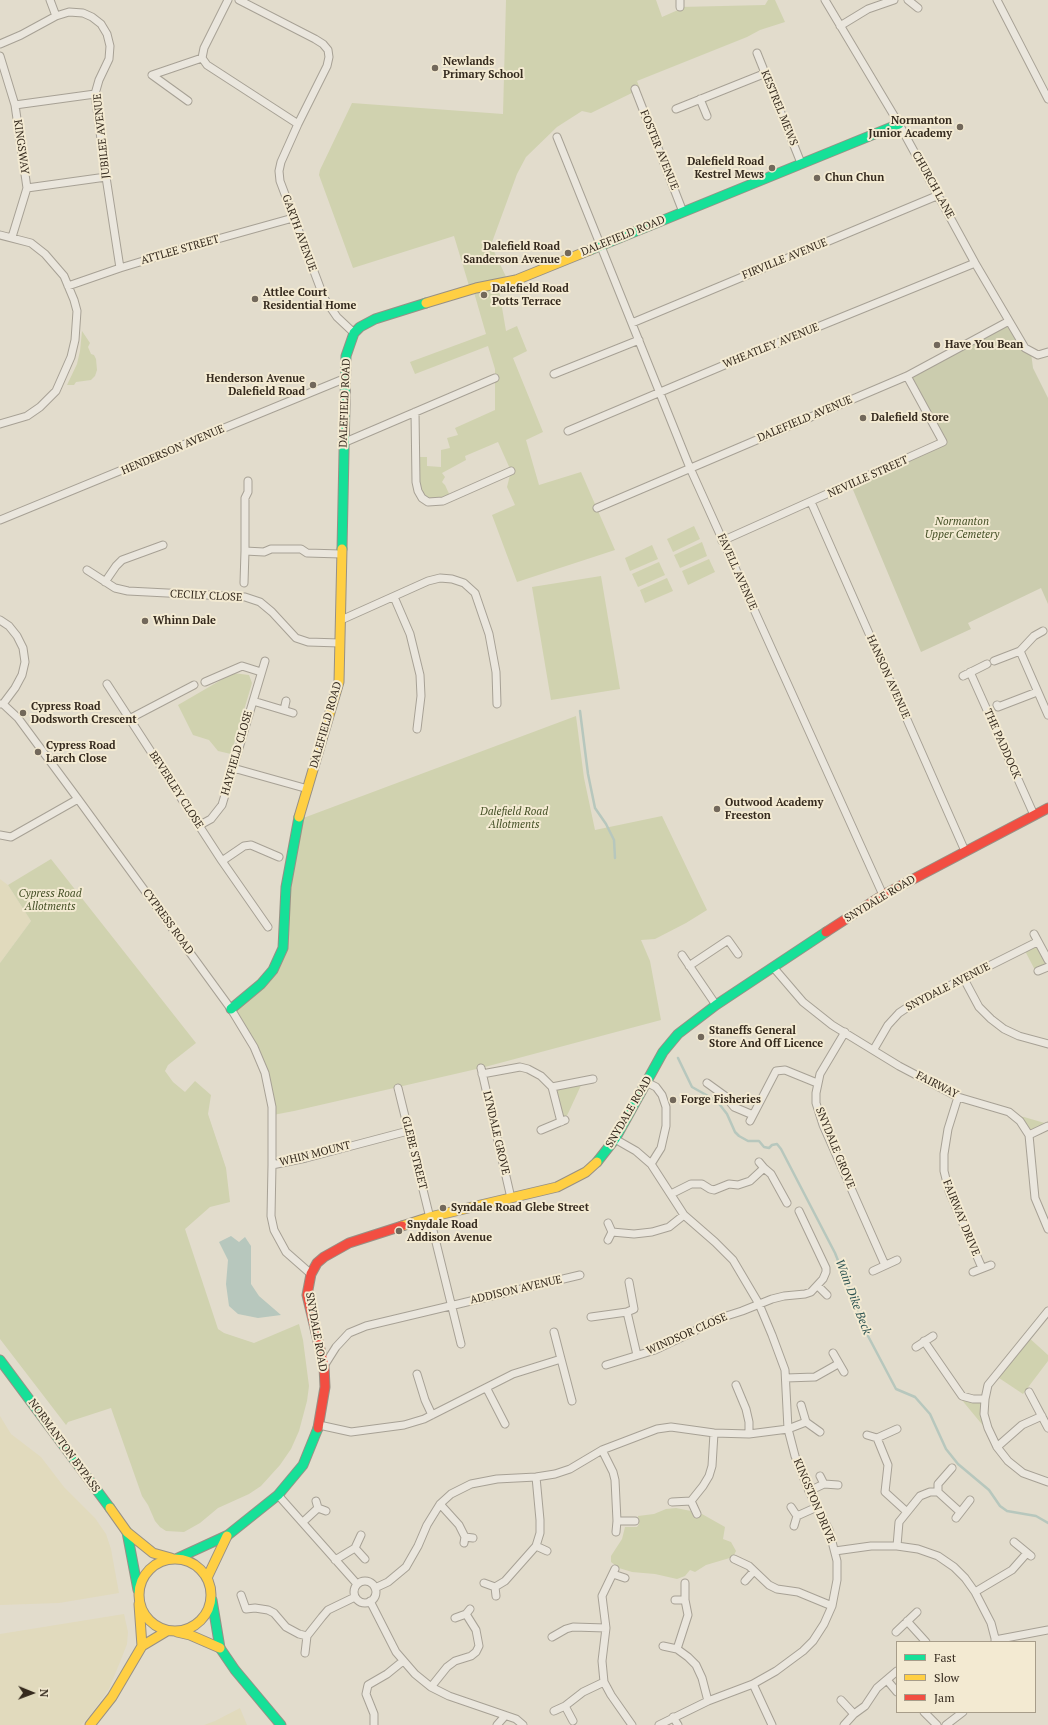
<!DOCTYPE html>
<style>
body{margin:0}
#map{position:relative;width:1048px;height:1725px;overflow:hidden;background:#e2dccc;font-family:"PT Serif",serif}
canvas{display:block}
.legend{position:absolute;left:896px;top:1641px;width:140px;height:72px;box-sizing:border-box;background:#f3ead2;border:1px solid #a79d8a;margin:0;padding:5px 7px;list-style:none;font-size:12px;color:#352a1e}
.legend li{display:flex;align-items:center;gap:8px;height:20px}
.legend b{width:20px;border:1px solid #a79d8a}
.north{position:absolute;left:12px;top:1673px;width:40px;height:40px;-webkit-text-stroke:3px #f3ead2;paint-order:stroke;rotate:91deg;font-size:11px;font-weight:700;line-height:16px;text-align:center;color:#352a1e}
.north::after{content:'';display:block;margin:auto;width:14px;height:18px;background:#352a1e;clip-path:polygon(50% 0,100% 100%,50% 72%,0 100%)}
</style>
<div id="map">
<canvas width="1048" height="1725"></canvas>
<ul class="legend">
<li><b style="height:5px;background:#16e098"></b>Fast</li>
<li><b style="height:5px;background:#ffcf43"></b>Slow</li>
<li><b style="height:5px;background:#f24e42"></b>Jam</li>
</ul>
<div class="north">N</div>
</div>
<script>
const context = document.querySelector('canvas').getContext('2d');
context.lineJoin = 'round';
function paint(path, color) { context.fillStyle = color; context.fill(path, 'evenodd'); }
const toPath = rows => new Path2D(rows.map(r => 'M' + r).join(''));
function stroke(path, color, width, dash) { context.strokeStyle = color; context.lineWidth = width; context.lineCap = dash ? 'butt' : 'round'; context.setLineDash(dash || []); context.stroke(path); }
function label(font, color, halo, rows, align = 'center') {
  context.font = font + ' "PT Serif",serif'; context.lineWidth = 4; context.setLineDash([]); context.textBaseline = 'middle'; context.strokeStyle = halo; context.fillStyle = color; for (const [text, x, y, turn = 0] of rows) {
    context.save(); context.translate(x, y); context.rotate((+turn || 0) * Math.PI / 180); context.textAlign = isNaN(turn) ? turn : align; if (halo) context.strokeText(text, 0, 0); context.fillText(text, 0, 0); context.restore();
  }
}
const farmland = toPath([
 [0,879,8,885,31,921,0,963],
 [0,1416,11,1434,41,1457,64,1487,95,1518,106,1534,111,1549,119,1593,59,1603,0,1605],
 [124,1614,128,1632,127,1644,122,1657,109,1689,89,1717,81,1725,0,1725,0,1634],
 [240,1708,247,1725,204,1725,215,1721]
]);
const green = toPath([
 [506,0,656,0,662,17,678,10,680,7,765,5,768,0,775,0,785,22,760,30,747,37,637,81,640,89,591,113,582,111,557,127,526,157,517,174,491,245,508,281,498,284,506,331,517,326,527,351,513,358,543,432,526,440,539,485,581,472,615,550,517,582,492,515,515,505,507,487,511,471,498,442,465,456,466,460,442,473,445,477,442,482,445,485,451,498,428,502,418,491,416,457,427,457,427,466,441,467,441,450,450,448,447,438,458,435,455,428,495,410,495,369,488,346,415,374,410,362,486,334,473,289,470,289,454,236,353,268,319,175,320,170,352,103,503,114],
 [82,331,90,343,88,347,91,354,94,355,96,359,97,370,95,376,91,380,76,382,74,385,67,385,77,364,80,351],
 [694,526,700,539,673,552,667,539],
 [702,542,707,556,680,568,674,555],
 [652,545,658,559,630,571,625,558],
 [709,559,715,572,688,585,682,571],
 [659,562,665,575,638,587,632,574],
 [601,576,620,689,551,700,532,587],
 [667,578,673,591,645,603,640,590],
 [233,673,249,675,252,683,231,754,218,751,209,740,193,735,178,705],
 [576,716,584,778,595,830,662,816,707,910,686,923,655,939,641,940,650,961,661,1020,481,1068,294,1111,273,1115,265,1073,231,1009,261,984,283,948,298,820],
 [51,859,196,1043,168,1065,165,1071,173,1082,185,1092,195,1081,211,1095,208,1114,226,1168,230,1202,210,1207,185,1229,218,1329,224,1333,254,1343,299,1324,303,1340,309,1386,307,1401,299,1431,291,1449,280,1465,261,1486,249,1494,218,1508,200,1523,184,1532,166,1531,160,1527,155,1521,148,1505,142,1496,111,1408,68,1422,66,1425,0,1339,0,963,31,921,8,885],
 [1037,942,1048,960,1048,967,1036,972,1024,949],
 [583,1081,565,1120,561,1122,552,1087],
 [1013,1115,1024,1117,1048,1124,1029,1135],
 [1027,1336,1048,1355,1048,1361,1023,1394,996,1376],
 [961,1399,985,1399,985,1428],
 [676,1508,691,1511,694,1518,702,1514,725,1527,723,1539,731,1542,736,1551,733,1557,706,1565,695,1572,690,1570,685,1576,677,1579,655,1574,632,1572,619,1568,611,1562,611,1556,622,1539,625,1527,637,1527,639,1524,638,1516,654,1514,666,1509]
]);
const cemetery = toPath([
 [1009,321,1031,353,1033,368,1048,398,1048,604,1041,588,968,623,971,629,921,652,851,485,943,442,907,376]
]);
const water = toPath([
 [231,1236,239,1242,245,1237,251,1246,251,1284,259,1296,281,1315,258,1318,238,1314,229,1306,226,1284,228,1260,219,1242]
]);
const stream = toPath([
 [580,711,588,774,595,808,606,824,614,840,615,858],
 [678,1058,692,1087,717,1101,727,1114,735,1132,739,1136,748,1141,759,1141,764,1147,769,1148,772,1145,777,1144,781,1149,835,1253,868,1336,896,1389,915,1397,930,1414,946,1449,958,1464,989,1490,1000,1506,1007,1511,1036,1516,1048,1523]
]);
const street = toPath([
 [50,0,56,16],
 [228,0,204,48,202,58,207,65,298,124],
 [239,0,315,39,323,44,328,50,329,57,327,66,298,124,281,162,279,171,280,181,324,298,337,317,354,333],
 [825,0,899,124,975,263,1025,348,1038,355,1048,352],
 [908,0,918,8],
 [997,0,1048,99],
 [680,7,680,0],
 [840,26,868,9,894,0],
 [0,44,21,35,56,16,69,12,83,13,92,17,101,24,107,34,110,46,109,59,99,80,95,94,106,177,120,268],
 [757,53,801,163],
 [0,56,15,105,27,188,12,237],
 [635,89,683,212],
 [700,99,707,116],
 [188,101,152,75,202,58],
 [15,105,95,94],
 [676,109,766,73],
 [557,137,690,468,883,895],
 [27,188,106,177],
 [0,235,31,243,45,254,64,276,74,300,77,311,75,340,71,357,56,391,40,407,27,416,0,424],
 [68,286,120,268,196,245,293,218],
 [632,323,939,195],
 [554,374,639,340],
 [415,412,416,482,418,491,422,498,428,502,443,501,511,471],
 [568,431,734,361,975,263],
 [343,443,495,378],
 [248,481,248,492,245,498,245,551,264,552,271,549,301,549,307,553,341,554],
 [811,502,965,851],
 [597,508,907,376,1009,321],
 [0,520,346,378],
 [722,541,943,442,907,376],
 [87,570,115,588,128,591,245,597,260,602,272,612,296,638,308,642,340,643],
 [105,582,116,566,122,560,163,545],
 [244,583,245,551],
 [394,597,410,634,420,675,421,696,417,729],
 [0,620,9,626,17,636,23,648,25,662,22,675,15,688,3,704,0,704],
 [341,620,428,581,440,578,452,579,464,583,475,593,489,634,496,672,497,704],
 [1020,651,1048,715],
 [994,661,1020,651,1034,636,1043,631],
 [970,672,1034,815],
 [963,676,987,664],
 [205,682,242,666,261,672],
 [107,684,222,861,268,927],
 [253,701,293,713],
 [3,704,18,718,78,799,231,1009,254,1047,265,1073,272,1107,272,1165],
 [997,705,998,707,1037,692],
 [284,710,286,701],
 [129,719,194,685],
 [233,768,308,789],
 [200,825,211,819,222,805,265,661],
 [0,835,11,837,78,799],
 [222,861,244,846,251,845,279,857],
 [1034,934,1048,960],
 [682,955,716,1005],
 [689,966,728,940,738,954],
 [773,967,803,1002,832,1025,899,1066,958,1097,1009,1112,1020,1121,1029,1135,1035,1198,1048,1229],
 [1038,971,1048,967],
 [964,979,979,1007,991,1019,1004,1029,1019,1036,1048,1044],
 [845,1032,820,1074,816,1093,816,1103,823,1125,885,1265],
 [874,1049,888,1025,899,1013,911,1005,1037,942],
 [481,1068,511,1198],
 [482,1074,520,1067,528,1069,541,1076,552,1087,561,1122],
 [646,1082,656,1087,662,1095,666,1107,666,1126,661,1148,651,1164],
 [707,1083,725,1096,734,1107,753,1115],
 [552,1087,593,1079],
 [398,1088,461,1344],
 [958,1097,948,1129,944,1154,944,1171,949,1191,982,1268],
 [750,1121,776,1071,785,1070,817,1083],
 [541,1130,565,1120],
 [1029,1135,1048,1126],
 [615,1139,636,1151,651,1164,684,1215,715,1242,733,1260,759,1304,772,1335,785,1370,788,1429,795,1456,809,1491,829,1530,837,1561,837,1580,832,1606,824,1624,813,1641,803,1651,776,1671,753,1684,708,1701,659,1725],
 [764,1168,771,1174,787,1203],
 [671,1194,691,1184,702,1184,710,1189,714,1190,729,1184,738,1185,750,1181,764,1168,759,1162],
 [612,1232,634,1234,652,1232,669,1227,684,1215],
 [608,1240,612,1232,608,1223],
 [873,1271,897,1260],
 [973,1272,991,1265],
 [311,1274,286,1252,274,1230,271,1216,272,1165,306,1158,408,1131],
 [818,1286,827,1295],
 [1048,1311,988,1385,985,1399,984,1414,988,1428,997,1447,1008,1461,1023,1473,1048,1482],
 [627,1312,637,1355],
 [591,1317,627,1312,634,1309,629,1282],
 [924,1341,962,1396,973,1399,985,1399],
 [916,1347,933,1336],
 [833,1353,844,1372],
 [561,1359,572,1401],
 [606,1365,655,1350,693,1332,714,1320,742,1311,772,1299,784,1296,805,1294,811,1292,823,1279,826,1272,826,1268,799,1211],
 [324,1366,336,1347,349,1333,366,1326,580,1275],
 [417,1374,425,1400,432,1415],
 [786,1378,815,1377,838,1364],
 [736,1385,746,1409,749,1422,749,1434],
 [487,1389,505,1424],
 [1029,1392,1048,1428],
 [801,1405,806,1422,820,1432],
 [319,1425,351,1432,404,1425,424,1419,513,1374,561,1359,554,1332],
 [867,1435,877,1438,897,1429],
 [877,1438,888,1465,885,1492,907,1512],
 [997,1447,1022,1425,1042,1416],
 [602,1450,613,1472,615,1480,617,1521,616,1532],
 [820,1476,824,1484,838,1485],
 [809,1491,824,1484],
 [938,1492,938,1484,952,1468],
 [278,1495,357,1584],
 [316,1501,318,1508,326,1511],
 [691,1501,697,1514],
 [672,1502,691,1501,703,1486,709,1476,712,1466,714,1433],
 [440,1504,459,1525,465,1537],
 [791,1507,797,1516,794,1526],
 [797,1516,817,1507],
 [956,1518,970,1500],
 [617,1521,635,1521],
 [303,1522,318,1508],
 [1014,1542,1031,1556],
 [464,1543,465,1537,473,1538],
 [536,1546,547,1551],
 [897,1546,899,1522,920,1496,930,1492,938,1492,960,1512],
 [355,1548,365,1559],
 [835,1551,871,1546,897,1546,918,1549,938,1556,954,1567,965,1578,975,1592,991,1623,996,1642],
 [734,1559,749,1566,769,1585,777,1589,798,1592,832,1606],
 [335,1560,355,1548,361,1535],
 [615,1569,602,1596,606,1628,602,1661,604,1682,611,1695,632,1725],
 [613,1574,625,1578],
 [745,1581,754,1571],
 '354 1592a11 11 0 1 1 22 0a11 11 0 1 1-22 0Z',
 [484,1583,495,1587,496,1596],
 [495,1587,505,1581,536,1546,540,1533,540,1520,536,1477],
 [375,1588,388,1582,406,1567,418,1546,427,1525,440,1504,451,1494,471,1484,497,1479,536,1477,555,1474,570,1469,602,1450,657,1429,671,1427,714,1433,749,1434,788,1429,806,1422],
 [975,1592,1012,1570,1027,1553],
 [241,1595,246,1609,255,1608,268,1610,274,1613,286,1627,299,1634,307,1636],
 [675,1600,685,1600],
 [370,1601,396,1652,415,1674,431,1687,449,1696,516,1719,523,1725],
 [455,1618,466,1614],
 [907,1621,926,1642],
 [896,1632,917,1612],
 [552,1637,566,1629,573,1627,606,1628],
 [995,1640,1048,1630],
 [663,1646,677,1649,688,1657,696,1665,702,1678,708,1701],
 [677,1649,688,1615,685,1600,685,1583],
 [305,1653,307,1636,322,1617,328,1610,355,1597],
 [887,1680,897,1692],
 [753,1684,772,1725],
 [431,1687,447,1667,455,1661,471,1656,476,1652,479,1646,476,1630,466,1614,470,1609],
 [841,1700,854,1714],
 [554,1711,565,1706],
 [924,1712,937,1725],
 [673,1717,678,1725],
 [573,1721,565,1706,583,1692,604,1682],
 [374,1725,374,1714,366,1694,368,1685,387,1674,403,1661],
 [497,1725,505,1716],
 [844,1725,854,1714,865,1706,877,1688,897,1671],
 [946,1725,963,1712]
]);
const fast = toPath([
 [590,250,899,124],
 [342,549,346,356,354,333,360,327,375,319,426,303],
 [231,1009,261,984,273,970,283,948,286,887,299,817],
 [597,1162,615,1139,663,1052,678,1034,716,1005,826,932],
 [0,1360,110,1508],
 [127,1532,138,1590],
 [178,1558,228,1535,278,1495,303,1465,318,1428],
 [212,1600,220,1648,235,1670,281,1725]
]);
const slow = toPath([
 [426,303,476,288,516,280,590,250],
 [299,817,339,682,342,549],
 [402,1226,430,1217,557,1187,586,1172,597,1162],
 [110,1508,127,1532,153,1553,171,1558],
 '139 1595a36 36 0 1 1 72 0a36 36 0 1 1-72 0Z',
 [207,1578,227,1536],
 [139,1604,142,1646],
 [177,1632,190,1635,220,1648],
 [90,1725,112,1697,142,1646,167,1631]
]);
const jam = toPath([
 [826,932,883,895,1048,808],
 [318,1428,325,1387,324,1366,307,1295,311,1274,317,1263,324,1257,349,1243,402,1226]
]);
const markers = [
 [435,68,4,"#72685b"],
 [960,127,4,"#72685b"],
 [772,168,4,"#72685b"],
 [817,178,4,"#72685b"],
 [568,253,4,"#72685b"],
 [484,295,4,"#72685b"],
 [255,299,4,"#72685b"],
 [937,345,4,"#72685b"],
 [313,385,4,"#72685b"],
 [863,418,4,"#72685b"],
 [145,621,4,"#72685b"],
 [23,713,4,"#72685b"],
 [38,752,4,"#72685b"],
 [717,809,4,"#72685b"],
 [701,1037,4,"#72685b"],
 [673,1100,4,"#72685b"],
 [443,1208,4,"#72685b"],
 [399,1231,4,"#72685b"]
];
const poiNames = [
 ["Newlands",443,62],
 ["Primary School",443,75],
 ["Normanton",952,121,"right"],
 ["Junior Academy",952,134,"right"],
 ["Dalefield Road",764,162,"right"],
 ["Kestrel Mews",764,175,"right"],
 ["Chun Chun",825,178],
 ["Dalefield Road",560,247,"right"],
 ["Sanderson Avenue",560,260,"right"],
 ["Dalefield Road",492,289],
 ["Potts Terrace",492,302],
 ["Attlee Court",263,293],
 ["Residential Home",263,306],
 ["Have You Bean",945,345],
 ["Henderson Avenue",305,379,"right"],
 ["Dalefield Road",305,392,"right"],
 ["Dalefield Store",871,418],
 ["Whinn Dale",153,621],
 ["Cypress Road",31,707],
 ["Dodsworth Crescent",31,720],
 ["Cypress Road",46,746],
 ["Larch Close",46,759],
 ["Outwood Academy",725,803],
 ["Freeston",725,816],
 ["Staneffs General",709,1031],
 ["Store And Off Licence",709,1044],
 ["Forge Fisheries",681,1100],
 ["Syndale Road Glebe Street",451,1208],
 ["Snydale Road",407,1225],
 ["Addison Avenue",407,1238]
];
const streetNames = [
 ["KESTREL MEWS",779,108,68],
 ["JUBILEE AVENUE",102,136,-96],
 ["KINGSWAY",21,147,82],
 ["FOSTER AVENUE",659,150,68],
 ["CHURCH LANE",933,185,61],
 ["GARTH AVENUE",299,233,70],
 ["DALEFIELD ROAD",623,236,-22],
 ["ATTLEE STREET",180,250,-16],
 ["FIRVILLE AVENUE",785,259,-22],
 ["WHEATLEY AVENUE",771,346,-22],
 ["DALEFIELD ROAD",345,403,-88],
 ["DALEFIELD AVENUE",805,419,-23],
 ["HENDERSON AVENUE",173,450,-23],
 ["NEVILLE STREET",868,477,-24],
 ["FAVELL AVENUE",737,572,66],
 ["CECILY CLOSE",206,596,3],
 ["HANSON AVENUE",888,677,66],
 ["DALEFIELD ROAD",326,725,-74],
 ["THE PADDOCK",1002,744,66],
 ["HAYFIELD CLOSE",237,753,-74],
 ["BEVERLEY CLOSE",176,790,57],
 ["SNYDALE ROAD",880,899,-31],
 ["CYPRESS ROAD",168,922,54],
 ["SNYDALE AVENUE",948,987,-27],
 ["FAIRWAY",937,1085,27],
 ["SNYDALE ROAD",629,1112,-60],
 ["LYNDALE GROVE",496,1133,77],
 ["SNYDALE GROVE",835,1148,68],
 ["GLEBE STREET",414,1153,76],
 ["WHIN MOUNT",315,1154,-14],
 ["FAIRWAY DRIVE",961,1218,68],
 ["ADDISON AVENUE",516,1290,-13],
 ["SNYDALE ROAD",316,1332,80],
 ["WINDSOR CLOSE",687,1334,-24],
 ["NORMANTON BYPASS",64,1446,54],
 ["KINGSTON DRIVE",814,1501,67]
];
const parkNames = [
 ["Normanton",962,522],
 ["Upper Cemetery",962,535],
 ["Dalefield Road",514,812],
 ["Allotments",514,825],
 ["Cypress Road",50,894],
 ["Allotments",50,907]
];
const waterNames = [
 ["Wain Dike Beck",853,1297,69]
];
paint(farmland, '#e1dabd');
paint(green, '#d0d2af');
paint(cemetery, '#cbccae');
paint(water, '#b7c7bd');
stroke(stream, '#b7c7bd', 2.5);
stroke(street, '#a7a195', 9);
stroke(fast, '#979085', 11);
stroke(slow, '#979085', 11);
stroke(jam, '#979085', 11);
stroke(street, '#eae6dd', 7);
stroke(fast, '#16e098', 9);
stroke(slow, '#ffcf43', 9);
stroke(jam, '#f24e42', 9);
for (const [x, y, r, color] of markers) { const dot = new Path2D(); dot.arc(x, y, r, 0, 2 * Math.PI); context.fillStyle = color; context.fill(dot); stroke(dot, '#f3ead2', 1.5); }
label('bold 11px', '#352a1e', '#f3ead2', poiNames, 'left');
label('11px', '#352a1e', '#f3ead2', streetNames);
label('italic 11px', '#455026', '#f3ead2', parkNames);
label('italic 12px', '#2e5452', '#f3ead2', waterNames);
</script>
